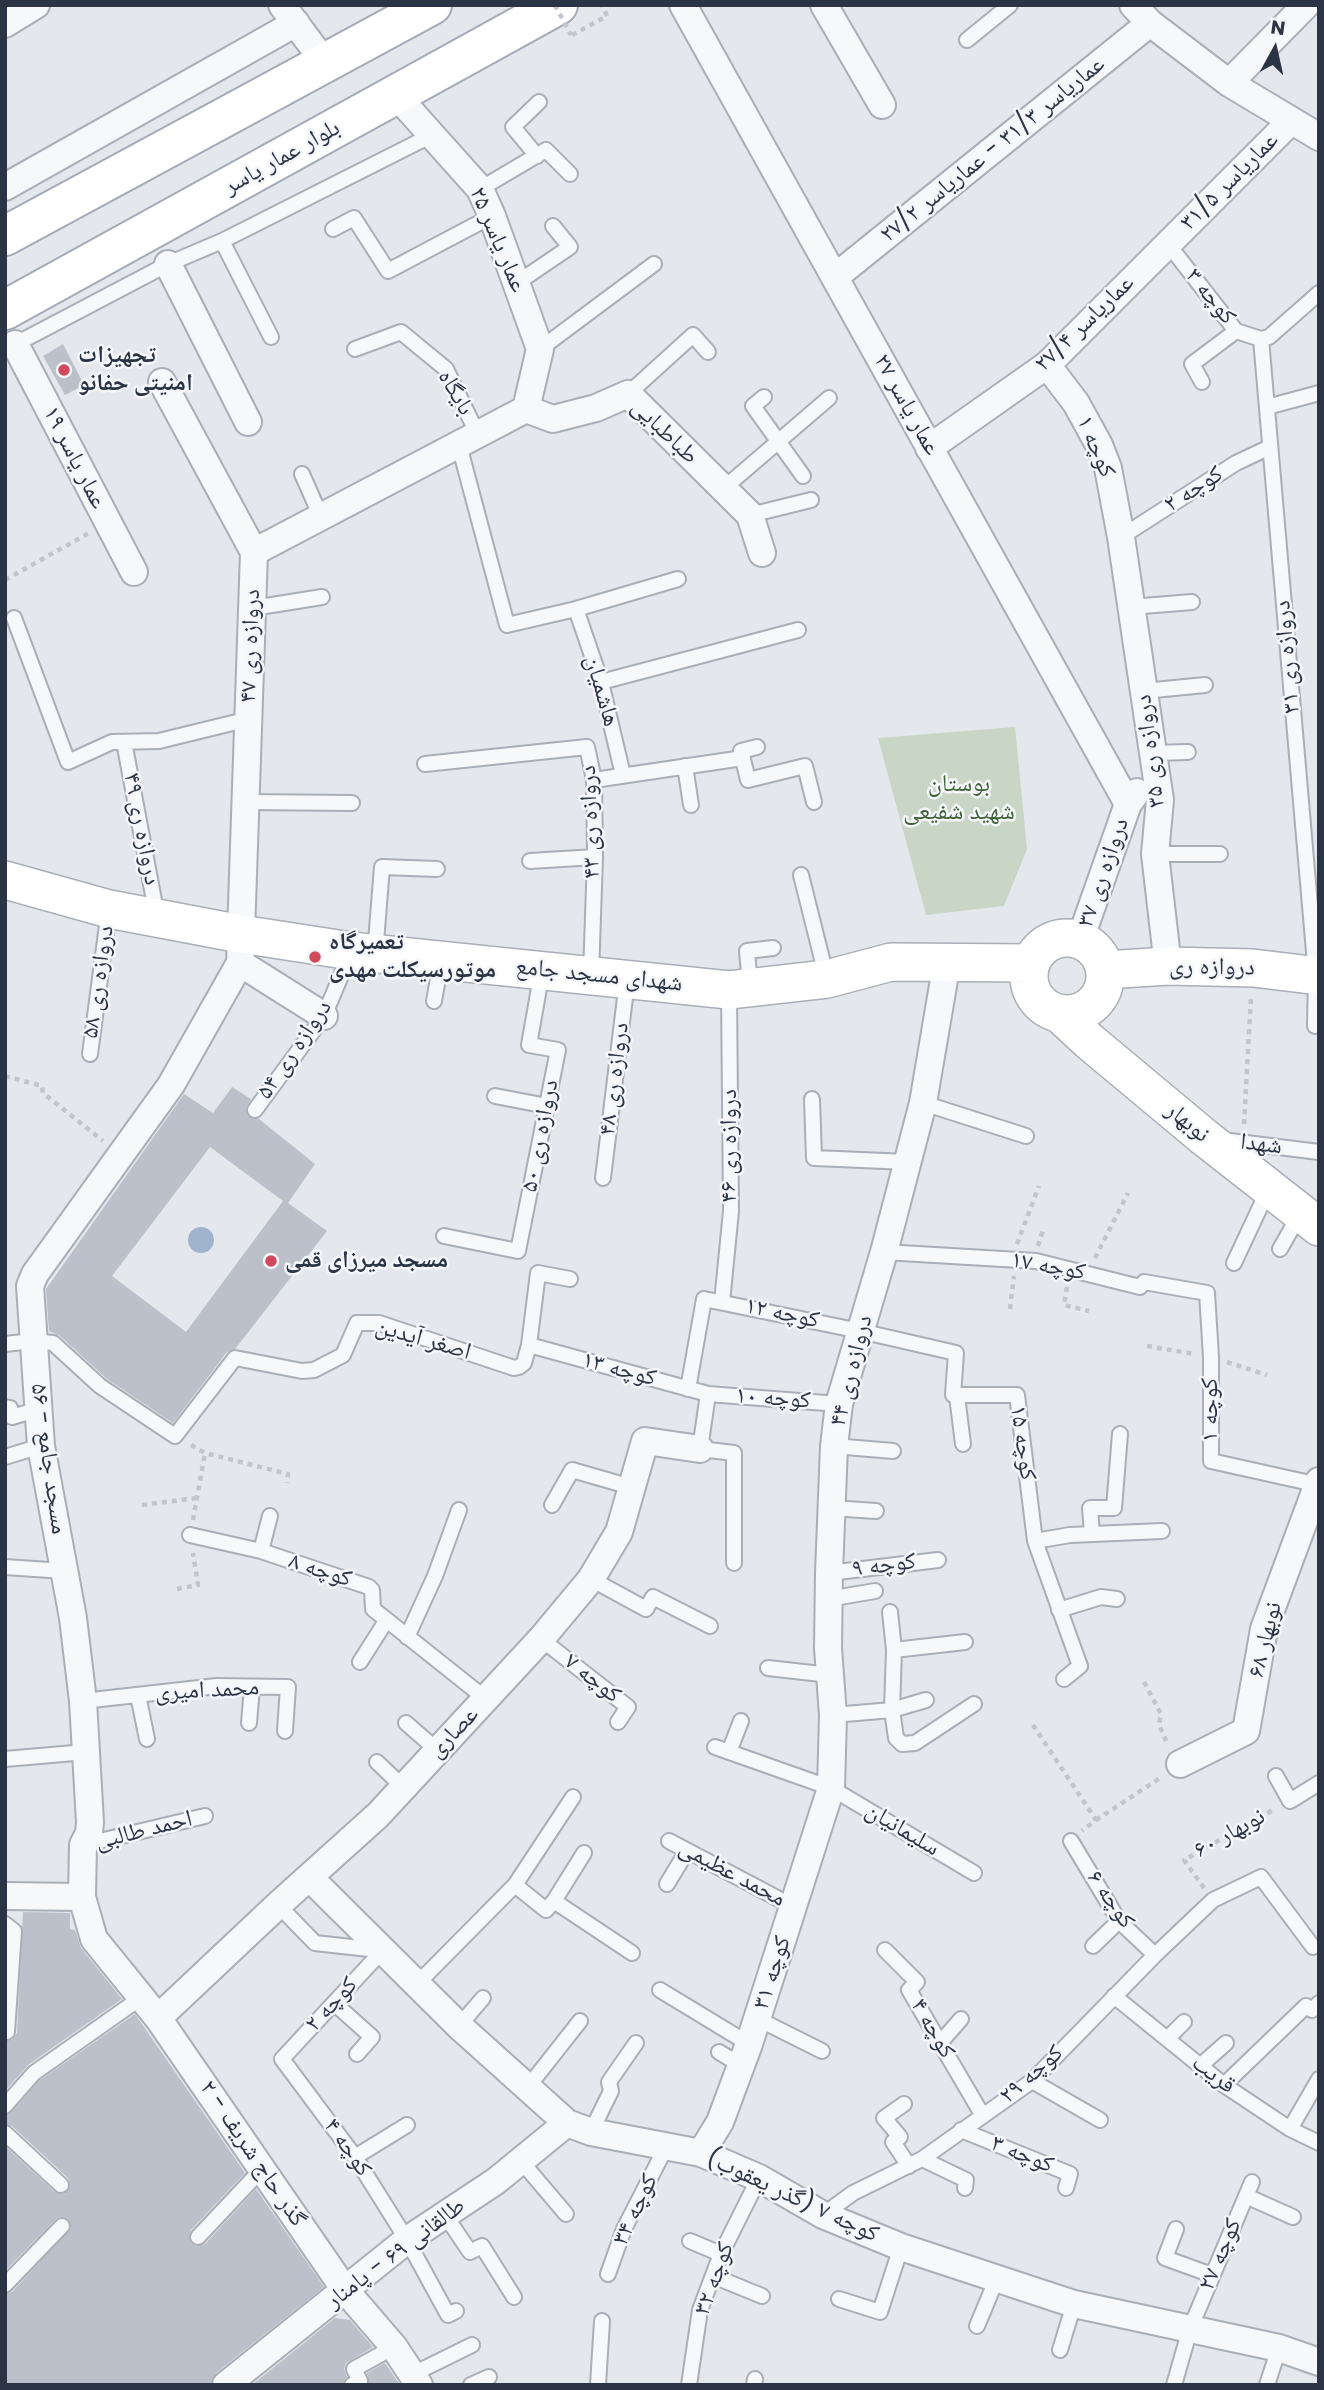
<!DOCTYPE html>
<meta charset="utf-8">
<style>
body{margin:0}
#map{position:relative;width:1324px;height:2390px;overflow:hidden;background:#e4e7ec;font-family:Poppins,sans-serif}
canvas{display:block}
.frame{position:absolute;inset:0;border:7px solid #2b3445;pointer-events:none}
.north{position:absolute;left:1240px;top:14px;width:70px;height:70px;-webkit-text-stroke:5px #f4f6f9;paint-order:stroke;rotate:8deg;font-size:19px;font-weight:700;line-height:28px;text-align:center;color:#2b3445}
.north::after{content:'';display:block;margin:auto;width:24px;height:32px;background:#2b3445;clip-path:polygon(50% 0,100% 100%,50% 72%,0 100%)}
</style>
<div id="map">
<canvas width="1324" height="2390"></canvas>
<div class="frame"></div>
<div class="north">N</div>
</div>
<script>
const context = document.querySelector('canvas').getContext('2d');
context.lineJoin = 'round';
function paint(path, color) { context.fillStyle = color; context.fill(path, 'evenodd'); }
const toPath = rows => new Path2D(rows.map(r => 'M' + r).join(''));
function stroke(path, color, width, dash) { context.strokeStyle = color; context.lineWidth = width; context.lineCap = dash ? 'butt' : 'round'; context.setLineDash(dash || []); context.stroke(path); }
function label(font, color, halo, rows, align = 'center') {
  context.font = font + ' Poppins,"Noto Naskh Arabic",sans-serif'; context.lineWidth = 5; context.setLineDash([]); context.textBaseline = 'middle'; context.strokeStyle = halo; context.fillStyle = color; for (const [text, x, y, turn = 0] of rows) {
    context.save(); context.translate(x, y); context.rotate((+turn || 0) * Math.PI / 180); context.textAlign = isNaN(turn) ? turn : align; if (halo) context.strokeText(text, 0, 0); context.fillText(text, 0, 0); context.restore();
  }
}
const green = toPath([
 [1015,727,1027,849,1004,906,926,915,878,738]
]);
const water = toPath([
 '188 1240a13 13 0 1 1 26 0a13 13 0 1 1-26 0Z'
]);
const building = toPath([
 [63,344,84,385,65,395,43,356],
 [232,1087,251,1099,246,1108,249,1117,259,1119,315,1164,288,1203,327,1231,235,1349,227,1352,173,1423,107,1379,60,1336,49,1331,46,1289,184,1094,213,1113],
 [210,1147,283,1201,186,1332,112,1276],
 [23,1912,70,1913,70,1929,75,1930,81,1948,122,1999,28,2065,5,2091,5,2041,12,2040,17,2033],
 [135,2014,245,2173,191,2230,189,2235,191,2243,196,2246,205,2244,256,2189,324,2287,216,2373,211,2385,5,2385,5,2294,12,2292,71,2228,68,2219,60,2217,56,2219,5,2271,5,2146,55,2192,64,2194,70,2186,68,2178,12,2126,5,2124,5,2115,12,2112,40,2080],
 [335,2318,350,2320,373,2347,346,2363,344,2369,347,2377,342,2385,252,2385],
 [385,2363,400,2385,369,2385,367,2373]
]);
const path = toPath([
 [572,35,607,16,602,5],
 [5,580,89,533],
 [5,1076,42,1086,43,1093,103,1141],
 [1244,1124,1251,997],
 [1017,1244,1039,1186],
 [1038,1246,1043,1230],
 [1095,1258,1128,1193],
 [1067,1287,1064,1305,1089,1311],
 [1010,1309,1014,1276],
 [1147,1346,1194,1354],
 [1227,1362,1267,1375],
 [191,1445,205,1453,288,1474,287,1483],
 [142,1505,197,1498],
 [193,1520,205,1453],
 [177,1589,198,1585,193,1553],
 [1144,1682,1161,1714,1159,1725,1168,1745],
 [1033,1725,1096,1820,1082,1831],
 [1096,1820,1163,1776],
 [1204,1888,1184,1860,1275,1809]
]);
const lane = toPath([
 [967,40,1010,5],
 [537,156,513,127,539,102],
 [480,189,546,150,570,174],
 [333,229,354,218,388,271,492,216],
 [222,241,271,337],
 [1168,244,1236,331,1261,339],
 [517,283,570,247,553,226],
 [1261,339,1316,975,1315,1026],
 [1261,339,1269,337,1319,293],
 [10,347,168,264,222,241,432,135],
 [355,349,401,332,446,369,478,435],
 [540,349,654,264],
 [1202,382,1192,364,1236,331],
 [628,394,693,335,708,352],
 [764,397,753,406,803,476],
 [1267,407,1319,393],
 [459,445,507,625,576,609,678,579],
 [302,474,321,517],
 [723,489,829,398],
 [750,515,811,500],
 [1121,537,1236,463,1270,447],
 [1131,607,1192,602],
 [253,608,322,597],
 [576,609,601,682,623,775],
 [14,618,68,762,112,742,159,741,249,719],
 [601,682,798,630],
 [1144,691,1205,685],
 [124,742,157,916],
 [757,747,741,751,748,780,805,766,814,802],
 [1153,753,1188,752],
 [425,764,587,747,594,780,595,857,591,975],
 [685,766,691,805],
 [594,780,743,758],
 [245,802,352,803],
 [1155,854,1220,854],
 [530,861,595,857],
 [801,875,827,979],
 [375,954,382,867,437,869],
 [750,986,747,951,773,948],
 [434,1001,441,962],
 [90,1054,109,910],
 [495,1096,547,1106],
 [812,1099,814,1158,908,1162],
 [923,1103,1026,1136],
 [255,1110,324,1016,351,952],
 [1222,1140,1319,1152],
 [603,1178,627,981],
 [444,1236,518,1251,558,1050,529,1045,542,971],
 [1280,1249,1300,1214],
 [884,1252,1036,1261,1140,1287,1144,1282,1207,1293,1211,1357,1211,1461,1319,1485],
 [1234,1263,1269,1188],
 [722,1302,731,1211,729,991],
 [5,1344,33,1341,53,1343,100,1386,175,1436,235,1358,302,1371,314,1370,343,1355,357,1323,379,1323,514,1368,519,1367,524,1363,529,1345,538,1273,570,1279],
 [529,1345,708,1394,839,1404],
 [688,1389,704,1299,860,1331,956,1353,953,1395,1017,1395,1035,1541,1080,1666,1064,1679],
 [708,1394,700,1449,734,1453,734,1563],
 [957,1396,963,1444],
 [5,1407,10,1408,12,1417,39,1409],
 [834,1446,893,1451],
 [5,1457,41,1446],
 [552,1505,572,1470,631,1487],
 [831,1508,876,1511],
 [1092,1534,1090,1508,1114,1508,1120,1434],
 [190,1535,261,1551,369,1587,372,1590,373,1609,486,1699],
 [1035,1541,1070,1535,1162,1531],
 [261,1551,270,1516],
 [5,1567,64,1571],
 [829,1573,938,1560],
 [591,1579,646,1609,653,1597,710,1626],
 [828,1599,875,1591],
 [1059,1610,1101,1597,1117,1599],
 [890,1612,894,1650,892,1710,896,1738,902,1744,915,1743,974,1704],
 [407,1637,435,1576,459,1510],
 [541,1639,628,1707,618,1722],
 [894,1650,965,1642],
 [360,1662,386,1621],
 [768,1668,830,1675],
 [138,1695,147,1739],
 [83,1701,217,1686,288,1687,285,1731],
 [833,1715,892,1710,926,1700],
 [249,1723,252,1687],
 [406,1723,437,1750],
 [715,1747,831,1788,974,1873],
 [729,1752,741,1721],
 [5,1759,86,1752],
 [377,1762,403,1787],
 [1276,1776,1290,1801,1319,1783],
 [669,1841,794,1907],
 [1071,1841,1119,1921,1155,1955],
 [83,1845,205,1816],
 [667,1884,687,1851],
 [515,1885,546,1910,554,1901,584,1853],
 [554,1901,632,1953],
 [278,1905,315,1943,378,1950],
 [5,1924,14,1931,7,2032],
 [1093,1946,1119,1921],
 [383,1950,282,2059,355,2157,407,2240,448,2315,456,2311],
 [885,1950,917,1982,909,1990,983,2116],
 [418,1983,515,1885,573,1797],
 [660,1990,749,2044],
 [1114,1996,1224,2085,1290,2129,1319,2143],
 [334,2003,372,2037,357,2054],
 [758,2019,822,2051],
 [459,2026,483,1998],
 [1167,2039,1184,2022],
 [940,2043,961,2019],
 [719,2052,742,2066],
 [1200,2066,1226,2043],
 [1032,2081,1100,2120],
 [1224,2085,1306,2006,1312,2010,1319,2003],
 [528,2087,580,2021],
 [904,2104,884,2118,900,2137,893,2142,909,2166],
 [5,2106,34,2073,142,1997],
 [1290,2129,1319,2079],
 [961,2130,1070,2174,1066,2188],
 [591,2132,611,2091,609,2082,636,2043],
 [5,2133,61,2185],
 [355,2157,407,2125],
 [922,2159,966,2180,965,2188],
 [521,2161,566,2214],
 [1246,2196,1293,2217],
 [445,2215,470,2252,482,2246,514,2297],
 [823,2215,853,2193,922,2159,1032,2081,1155,1955,1213,1900,1261,1877,1313,1947],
 [1176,2229,1165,2258,1212,2275],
 [198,2237,262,2169],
 [690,2241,721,2254],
 [608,2274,624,2229,666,2147],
 [713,2276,762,2296],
 [5,2285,62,2226],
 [839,2299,880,2312,901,2247],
 [977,2326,997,2278],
 [1060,2350,1074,2304],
 [413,2374,472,2345],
 [352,2385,360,2381,354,2369,394,2347],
 [471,2385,489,2377],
 [598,2385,602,2321],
 [689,2385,700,2310,721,2254,759,2178],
 [754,2385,755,2379],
 [1174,2385,1190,2329,1252,2182],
 [1267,2385,1279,2348]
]);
const street = toPath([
 [282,5,325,63],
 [683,5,1128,804],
 [824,5,882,105],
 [1133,5,1150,23,1229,83,1319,137],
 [5,24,36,5],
 [1229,83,1306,5],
 [396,95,480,189,492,216,540,349,526,409],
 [5,187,296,23],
 [168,264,248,422],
 [835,277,1150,23],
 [15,344,134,572],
 [1047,365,1076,403,1099,445,1108,468,1121,537,1160,800,1155,854,1168,966],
 [162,382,254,552,240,963,171,1085,35,1274,30,1286,41,1446,73,1618,83,1701,90,1822,89,1833,83,1845,82,1897,94,1939,158,2018,345,2290,394,2347,419,2385],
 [526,409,553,419,596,408,628,394,750,515,762,553],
 [929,448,1047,365,1291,121],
 [254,552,526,409],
 [1080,940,1128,804,1137,792],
 [240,963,324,1016],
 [1180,1764,1246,1731,1264,1629,1319,1481],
 [309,1877,459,2026,567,2123,591,2132,701,2153,759,2178,823,2215,901,2247,1074,2304,1279,2348,1319,2362],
 [5,1896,82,1897],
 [158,2018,278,1905,378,1815,541,1639,591,1579,619,1532,645,1441,700,1449],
 [701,2153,720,2122,749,2044,831,1788,833,1715,828,1648,829,1573,834,1446,839,1404,884,1252,923,1103,947,962],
 [226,2385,407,2240,496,2181,567,2123]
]);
const secondary = toPath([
 [5,880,109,909,241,934,351,951,729,990,827,979,891,962,1031,963],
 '1029 976a38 38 0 1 1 76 0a38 38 0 1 1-76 0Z',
 [1105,970,1168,966,1253,968,1319,976],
 [1060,1014,1089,1041,1204,1137,1319,1227]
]);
const primary = toPath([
 [5,236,432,5],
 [5,310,558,5]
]);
const pathBridge = toPath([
 [555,5,571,35]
]);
const markers = [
 [64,370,7,"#d1495b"],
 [315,957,7,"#d1495b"],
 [271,1261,7,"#d1495b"]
];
const streetNames = [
 ["عماریاسر ۳۱/۳ - عماریاسر ۲۷/۲",993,150,-39],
 ["بلوار عمار یاسر",282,158,-29],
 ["عماریاسر ۳۱/۵",1230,182,-45],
 ["عمار یاسر ۲۵",497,240,67],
 ["کوچه ۳",1210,297,51],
 ["عماریاسر ۲۷/۴",1085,324,-44],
 ["بایگاه",455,393,60],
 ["عمار یاسر ۲۷",906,405,61],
 ["طباطبایی",664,432,44],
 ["کوچه ۱",1095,447,67],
 ["عمار یاسر ۱۹",74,458,63],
 ["کوچه ۲",1194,490,-33],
 ["دروازه ری ۴۷",251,646,-88],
 ["دروازه ری ۳۱",1288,657,-95],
 ["هاشمیان",601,691,74],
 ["دروازه ری ۳۵",1151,751,-97],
 ["دروازه ری ۴۳",591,822,-92],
 ["دروازه ری ۴۹",141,829,79],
 ["دروازه ری ۳۷",1104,873,-71],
 ["دروازه ری",1212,968,1],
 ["شهدای مسجد جامع",599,976,6],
 ["دروازه ری ۵۸",99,982,-82],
 ["دروازه ری ۵۴",295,1050,-56],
 ["دروازه ری ۴۸",615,1079,-83],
 ["نوبهار",1187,1123,39],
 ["دروازه ری ۵۰",541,1136,-79],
 ["شهدا",1261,1145,7],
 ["دروازه ری ۴۶",730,1146,-90],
 ["کوچه ۱۷",1048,1267,10],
 ["کوچه ۱۲",782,1314,12],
 ["اصغر آیدین",423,1340,16],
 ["کوچه ۱۳",619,1370,15],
 ["دروازه ری ۴۴",852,1371,-76],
 ["کوچه ۱۰",773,1399,4],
 ["کوچه ۱",1211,1410,-90],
 ["کوچه ۱۵",1022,1443,82],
 ["۵۶ - مسجد جامع",48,1459,82],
 ["کوچه ۹",884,1566,-7],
 ["کوچه ۸",320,1571,18],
 ["نوبهار ۶۸",1266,1640,-76],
 ["کوچه ۷",592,1679,38],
 ["محمد امیری",207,1691,-3],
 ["عصاری",454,1733,-46],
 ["سلیمانیان",902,1830,31],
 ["احمد طالبی",144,1831,-14],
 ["نوبهار ۶۰",1230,1834,-29],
 ["محمد عظیمی",732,1874,28],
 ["کوچه ۶",1110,1900,55],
 ["کوچه ۳۱",773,1973,-72],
 ["کوچه ۲",332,2005,-47],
 ["کوچه ۴",932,2029,60],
 ["کوچه ۲۹",1032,2075,-41],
 ["قریب",1213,2075,37],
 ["کوچه ۴",347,2148,55],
 ["۲ - گذر حاج شریف",252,2154,56],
 ["کوچه ۳",1022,2155,22],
 ["کوچه ۷ (گذر یعقوب)",792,2197,25],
 ["کوچه ۳۴",636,2210,-65],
 ["طالقانی ۶۹ - پامنار",396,2254,-37],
 ["کوچه ۲۷",1221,2255,-67],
 ["کوچه ۳۲",715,2279,-70]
];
const poiNames = [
 ["تجهیزات",78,356],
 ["امنیتی حفانو",78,384],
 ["تعمیرگاه",329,943],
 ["موتورسیکلت مهدی",329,971],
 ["مسجد میرزای قمی",285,1261]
];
const parkNames = [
 ["بوستان",959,785],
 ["شهید شفیعی",959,813]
];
paint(green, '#c9d6c5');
paint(water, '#9fb4cc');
paint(building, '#bbc0ca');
stroke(lane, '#a9aeb7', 18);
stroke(street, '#a9aeb7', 30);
stroke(secondary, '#a9aeb7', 40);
stroke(primary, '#a3abb8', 42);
stroke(path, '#c2c5cb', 4.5, [5, 5]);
stroke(lane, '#f7f8fa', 14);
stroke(street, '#f7f8fa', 26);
stroke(secondary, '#fff', 37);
stroke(primary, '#fff', 38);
stroke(pathBridge, '#c2c5cb', 4.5, [5, 5]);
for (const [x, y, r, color] of markers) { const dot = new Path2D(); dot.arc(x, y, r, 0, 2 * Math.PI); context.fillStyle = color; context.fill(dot); stroke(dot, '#f4f6f9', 2.5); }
label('24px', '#2b3445', '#f4f6f9', streetNames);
label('bold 24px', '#2b3445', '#f4f6f9', poiNames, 'left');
label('24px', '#3f6138', '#f4f6f9', parkNames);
</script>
